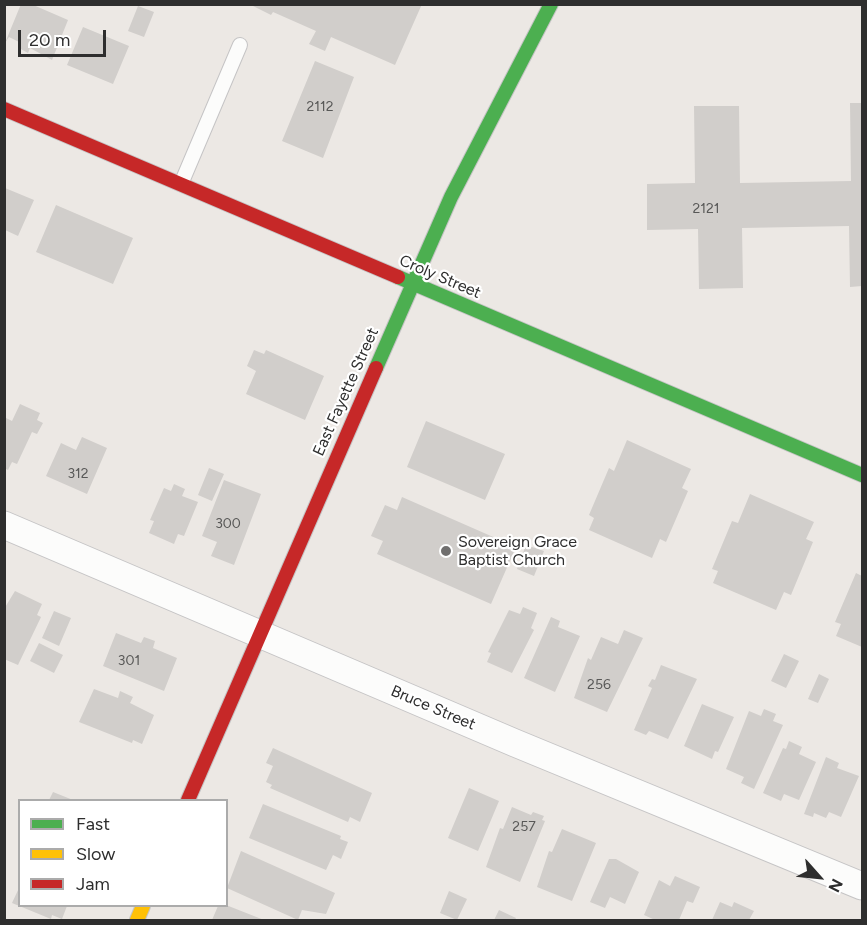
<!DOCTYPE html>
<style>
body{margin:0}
#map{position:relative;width:867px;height:925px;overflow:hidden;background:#ece8e4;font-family:Figtree,sans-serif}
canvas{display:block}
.frame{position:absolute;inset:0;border:6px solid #2e2e2e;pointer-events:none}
.legend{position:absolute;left:18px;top:799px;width:210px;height:108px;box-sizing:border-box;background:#fff;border:2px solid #ababab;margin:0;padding:8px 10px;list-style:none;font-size:18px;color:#2e2e2e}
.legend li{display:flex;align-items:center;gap:12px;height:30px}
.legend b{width:30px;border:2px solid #ababab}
.north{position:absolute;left:789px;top:847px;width:60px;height:60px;-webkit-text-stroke:4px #fff;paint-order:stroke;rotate:117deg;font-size:16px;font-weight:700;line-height:24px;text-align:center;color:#2e2e2e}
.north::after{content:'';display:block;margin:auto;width:21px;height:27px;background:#2e2e2e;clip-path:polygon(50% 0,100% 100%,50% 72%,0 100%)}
.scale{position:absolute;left:18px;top:30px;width:88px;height:27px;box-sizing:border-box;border:3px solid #2e2e2e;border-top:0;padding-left:8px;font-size:18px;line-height:21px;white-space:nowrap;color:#2e2e2e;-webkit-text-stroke:4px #fff;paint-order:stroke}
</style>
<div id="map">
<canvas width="867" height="925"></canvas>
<div class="frame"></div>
<ul class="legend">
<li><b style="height:8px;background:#4caf50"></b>Fast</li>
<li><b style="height:8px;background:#ffc107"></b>Slow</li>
<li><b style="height:8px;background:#c62828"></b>Jam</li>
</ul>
<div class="north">N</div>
<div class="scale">20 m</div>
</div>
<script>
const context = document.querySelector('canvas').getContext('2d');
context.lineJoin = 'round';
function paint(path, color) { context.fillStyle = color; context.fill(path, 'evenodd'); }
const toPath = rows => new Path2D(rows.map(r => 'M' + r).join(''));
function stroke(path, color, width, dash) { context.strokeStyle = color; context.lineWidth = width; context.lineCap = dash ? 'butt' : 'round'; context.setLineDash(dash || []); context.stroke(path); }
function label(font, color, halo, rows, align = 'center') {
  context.font = font + ' Figtree,sans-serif'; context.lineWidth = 4.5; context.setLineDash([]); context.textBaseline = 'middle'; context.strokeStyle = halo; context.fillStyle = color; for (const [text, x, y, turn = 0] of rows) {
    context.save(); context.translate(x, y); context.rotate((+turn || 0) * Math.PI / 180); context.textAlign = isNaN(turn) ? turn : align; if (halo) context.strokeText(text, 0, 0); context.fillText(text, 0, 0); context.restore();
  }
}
const building = toPath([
 [21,4,31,4,68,20,52,60,30,48,28,53,19,48,21,43,9,37,5,43],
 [249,4,422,4,395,65,331,37,325,51,309,44,316,31,273,12,271,15],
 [138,6,154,12,144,37,128,31],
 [83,27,129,46,113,84,67,65],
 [315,61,354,77,323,158,282,141],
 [850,103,862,103,862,286,850,287,849,226,742,228,743,288,699,289,698,229,647,230,647,184,695,183,694,106,739,106,740,183,851,181],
 [5,188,34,200,18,236,5,230],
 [56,205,133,238,113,284,36,252],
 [254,350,264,354,266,350,324,376,305,420,246,394,256,371,247,366],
 [20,404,40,413,37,420,43,423,37,434,32,432,17,464,12,462,8,470,4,468,4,417,12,421],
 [426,421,505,454,485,500,407,467],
 [82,437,107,448,87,494,46,476,61,443,76,450],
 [627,440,691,469,682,488,688,491,666,542,660,539,652,558,589,530,594,518,589,515,609,468,614,471],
 [209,468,224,474,212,501,198,495],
 [224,480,261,494,234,565,211,556,217,542,202,536],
 [174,484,185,489,182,496,198,502,184,536,178,534,174,544,149,533,154,521,150,520,164,488,171,491],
 [750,494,814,522,806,539,813,542,791,595,784,592,776,610,713,583,718,571,712,569,732,521,738,523],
 [402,497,516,547,491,604,377,554,383,541,371,536,385,505,397,510],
 [526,545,544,551,534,576,517,569],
 [856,573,862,576,862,647,836,636,841,624,835,622],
 [15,591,42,604,37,615,41,617,18,665,4,659,4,609],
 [523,607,537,613,531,628,534,630,512,673,487,662,491,653,488,652,509,610,520,614],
 [54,611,71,618,59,646,42,638],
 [551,617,560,621,558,627,580,636,555,692,524,678],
 [624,630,643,638,607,712,574,698,588,658,591,660,601,637,618,644],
 [116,633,141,643,144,637,155,641,153,648,177,658,164,691,103,666],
 [39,643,63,655,54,673,30,661],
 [784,654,799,661,786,688,771,681],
 [661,665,697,679,668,739,649,731,646,735,634,730,652,688,648,686,652,679,655,680],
 [819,674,829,679,818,703,808,699],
 [94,689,118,698,120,691,133,697,130,703,154,715,142,744,133,740,132,743,79,722],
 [702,704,734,717,718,752,715,751,712,759,684,746],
 [764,709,776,714,773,721,783,725,754,789,741,783,744,777,726,769,749,711,761,716],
 [789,741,802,747,799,754,816,762,799,800,784,794,781,801,763,793,783,748,786,749],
 [273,748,372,793,360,822,350,817,348,822,270,788,272,785,266,782,273,766,266,763],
 [826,757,839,763,837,768,859,776,841,817,829,812,826,818,814,813,813,817,804,814],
 [469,788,499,801,478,851,448,838],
 [53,792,73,800,49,800],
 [263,804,341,836,340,839,348,842,341,859,333,855,326,870,249,838],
 [512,807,531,815,533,812,544,816,542,820,545,821,520,882,486,867,500,828,503,829],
 [562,829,596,843,572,901,537,887,549,851,552,852],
 [241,851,335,893,326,914,302,910,298,920,227,888],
 [609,859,616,859,639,872,625,904,610,897,605,908,590,902],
 [675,876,700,887,693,903,687,901,679,920,655,920,644,915,659,880,670,886],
 [19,888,20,906,67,906,62,919,52,915,51,919,12,903],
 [449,891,467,899,457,920,440,913],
 [720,902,732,907,734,902,754,911,749,920,712,920],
 [218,906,226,905,264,920,212,920],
 [499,910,516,918,515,920,494,920]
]);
const lane = toPath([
 [181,184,240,45]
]);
const street = toPath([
 [4,525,515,743,862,886]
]);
const fast = toPath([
 [398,277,862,475],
 [376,368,451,197,551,4]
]);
const slow = toPath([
 [137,920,143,906]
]);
const jam = toPath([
 [4,109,398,277],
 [188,800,376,368]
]);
const markers = [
 [446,551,6,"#706f6e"]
];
const numberNames = [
 ["2112",320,107],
 ["2121",706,209],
 ["312",78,474],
 ["300",228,524],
 ["301",129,661],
 ["256",599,685],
 ["257",524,827]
];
const streetNames = [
 ["Croly Street",440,277,23],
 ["East Fayette Street",346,392,-66],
 ["Bruce Street",433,708,23]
];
const poiNames = [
 ["Sovereign Grace",458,542],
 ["Baptist Church",458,560]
];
paint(building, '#d1cecb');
stroke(lane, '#c5c4c5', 16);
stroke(street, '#c5c4c5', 29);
stroke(fast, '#c5c4c5', 16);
stroke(slow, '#c5c4c5', 16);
stroke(jam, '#c5c4c5', 16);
stroke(lane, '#fcfcfb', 14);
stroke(street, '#fcfcfb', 27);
stroke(fast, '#4caf50', 14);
stroke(slow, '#ffc107', 14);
stroke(jam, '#c62828', 14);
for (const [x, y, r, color] of markers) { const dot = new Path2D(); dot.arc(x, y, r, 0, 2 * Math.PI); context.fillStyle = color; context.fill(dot); stroke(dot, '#fff', 2); }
label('14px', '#585857', null, numberNames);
label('16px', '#2e2e2e', '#fff', streetNames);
label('16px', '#2e2e2e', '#fff', poiNames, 'left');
</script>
